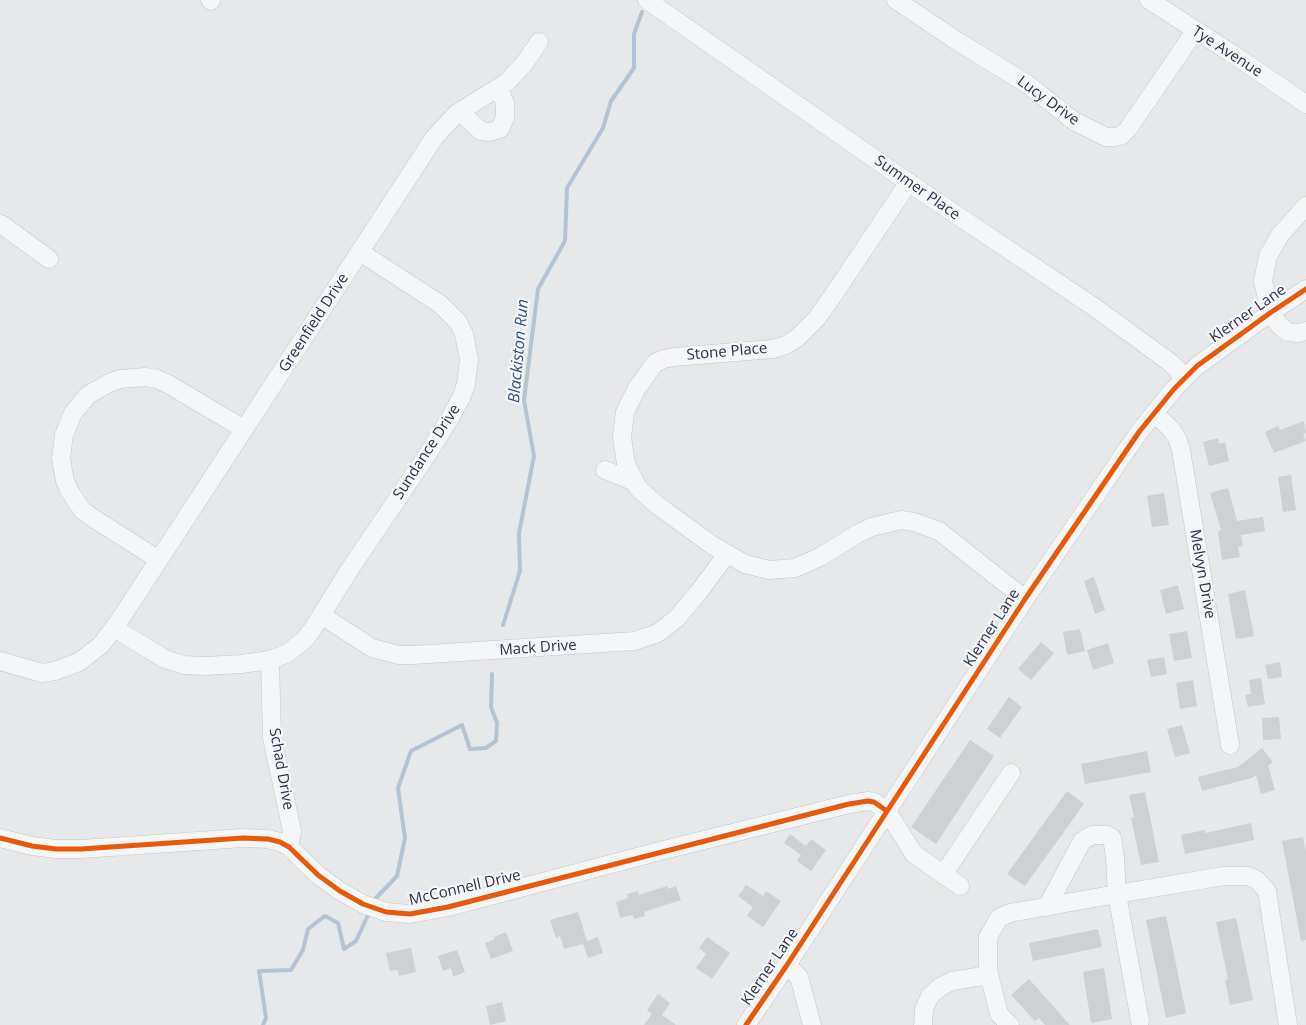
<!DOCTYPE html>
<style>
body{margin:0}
canvas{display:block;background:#e6e8ea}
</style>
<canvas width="1306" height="1025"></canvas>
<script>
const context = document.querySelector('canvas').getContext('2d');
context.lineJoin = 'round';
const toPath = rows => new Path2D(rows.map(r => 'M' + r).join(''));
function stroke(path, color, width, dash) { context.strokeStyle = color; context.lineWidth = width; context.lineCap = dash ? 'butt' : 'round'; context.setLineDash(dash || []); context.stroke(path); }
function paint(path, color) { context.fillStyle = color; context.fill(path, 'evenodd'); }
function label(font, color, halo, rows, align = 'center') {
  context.font = font + ' "Open Sans",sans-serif'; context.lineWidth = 4.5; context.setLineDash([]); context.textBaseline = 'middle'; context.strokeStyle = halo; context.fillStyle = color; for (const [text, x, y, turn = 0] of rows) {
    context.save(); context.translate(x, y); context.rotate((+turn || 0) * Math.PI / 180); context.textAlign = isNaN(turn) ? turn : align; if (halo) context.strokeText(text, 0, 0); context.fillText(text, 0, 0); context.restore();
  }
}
const stream = toPath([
 [503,625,520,571,519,533,534,456,524,400,538,289,565,241,567,188,603,128,611,101,634,68,634,34,642,12],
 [373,901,397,876,405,838,398,788,411,751,462,725,470,749,486,748,496,741,497,723,491,707,492,674],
 [263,1025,266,1018,259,971,291,970,303,950,308,929,325,916,338,923,344,949,356,941,368,915]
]);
const building = toPath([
 [1304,421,1306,433,1303,434,1306,441,1274,453,1265,432,1278,426,1280,430],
 [1218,438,1219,444,1225,442,1229,461,1209,466,1203,442],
 [1291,475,1296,510,1283,512,1278,477],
 [1228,488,1237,521,1263,517,1265,531,1241,535,1243,546,1238,547,1240,557,1222,560,1218,531,1221,530,1210,493],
 [1164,493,1169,525,1152,527,1147,496],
 [1094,577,1105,610,1095,614,1084,581],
 [1178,585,1184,609,1166,614,1160,590],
 [1245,590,1254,636,1236,639,1228,594],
 [1080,629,1085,651,1067,655,1063,632],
 [1187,631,1192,658,1174,661,1169,634],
 [1041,642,1054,653,1031,680,1018,669],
 [1108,643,1114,663,1093,670,1087,650],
 [1164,657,1167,674,1151,677,1147,660],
 [1280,662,1282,677,1268,679,1265,665],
 [1261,678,1265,704,1248,707,1245,695,1251,694,1249,680],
 [1193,680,1197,706,1180,709,1176,683],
 [1009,697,1022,707,1000,738,987,729],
 [1279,717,1281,739,1263,740,1262,718],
 [1182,725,1190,753,1175,757,1167,729],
 [970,740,994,756,936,844,911,827],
 [1262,748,1273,762,1268,766,1275,790,1261,794,1256,775,1252,778,1202,791,1198,777,1238,767],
 [1147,751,1151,772,1085,784,1081,764],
 [1067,791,1084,804,1025,886,1007,874],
 [1145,792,1159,862,1141,865,1131,818,1134,817,1129,795],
 [1251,823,1254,840,1185,854,1181,835,1205,830,1205,833],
 [790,834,806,846,811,839,826,850,811,871,797,861,801,855,784,843],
 [1303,837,1306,852,1306,940,1301,941,1282,841],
 [746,885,763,896,766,891,781,901,763,927,747,916,753,907,738,896],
 [667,886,668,889,676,886,681,900,644,912,645,916,634,919,633,915,620,918,616,902,628,898,627,894,638,891,639,895],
 [578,912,587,941,598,937,603,953,588,958,583,944,564,949,560,936,556,938,550,920],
 [1166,916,1186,1013,1166,1018,1146,920],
 [1236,918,1253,1000,1230,1005,1225,980,1228,979,1216,922],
 [1098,929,1102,947,1033,961,1029,943],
 [506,932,513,951,491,959,485,943,495,939,494,937],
 [707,937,730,953,712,979,696,968,706,954,699,948],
 [411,948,416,972,399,976,398,970,390,971,386,953],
 [457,950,465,972,453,977,451,968,443,971,438,956],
 [1104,968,1112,1019,1091,1023,1083,972],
 [1029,979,1070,1025,1045,1025,1039,1018,1035,1021,1011,995],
 [658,994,670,1003,662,1015,676,1025,644,1025,652,1014,647,1010],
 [502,1002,506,1021,490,1025,486,1006]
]);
const minor = toPath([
 [210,0,211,1],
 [647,0,915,187,1094,307,1171,363,1185,378],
 [896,0,957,41,1027,84,1074,121,1106,137,1115,137,1122,135,1128,129,1195,31],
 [1149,0,1231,53,1306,104],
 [460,112,481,131,490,132,500,129,505,118,505,103,498,88],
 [909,182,834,294,817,318,797,338,786,345,773,349,674,357,664,359,655,363,637,388,625,412,622,437,626,464,638,488,657,505,712,545,745,564,769,570,795,568,820,557,859,533,872,527,901,520,914,522,939,531,1025,599],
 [1306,206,1280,235,1268,256,1263,281,1270,313,1280,326,1288,332,1298,333,1306,331],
 [0,225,1,224,49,259],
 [1154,413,1171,429,1177,438,1181,450,1230,745],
 [605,470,635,482],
 [159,560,93,518,83,511,70,492,65,481,61,458,64,435,73,413,88,395,109,383,120,379,145,377,157,379,168,384,244,429],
 [321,615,372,648,399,655,413,655,635,641,658,633,677,618,698,593,727,554],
 [114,628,165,659,184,665,205,666,241,664,270,660,288,653,305,639,312,630,350,569,427,455,450,418,462,396,466,384,469,359,464,334,458,322,440,304,360,252],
 [270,660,272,738,292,831,289,847],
 [0,661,42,673,55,671,79,662,101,645,119,621,434,138,456,114,507,82,524,64,539,42],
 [0,838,32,846,56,849,81,849,243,838,268,839,280,842,289,847,318,875,340,891,363,904,386,912,410,914,448,907,664,850,849,804,868,801,874,802,887,811,914,854,960,886],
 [943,875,1011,773],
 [1047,907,1082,841,1092,835,1107,835,1112,838,1115,857,1117,894,1140,1021],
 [787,965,799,977,812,1025],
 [746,1025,787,965,1025,599,1139,432,1174,389,1197,366,1270,313,1306,289],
 [923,1025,924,1009,930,996,940,987,952,981,989,975],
 [1010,1025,999,1014,988,970,988,937,999,918,1010,913,1111,895,1224,876,1248,876,1257,880,1267,891,1288,1025]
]);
const cycleway = toPath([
 [0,838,32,846,56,849,81,849,243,838,268,839,280,842,289,847,318,875,340,891,363,904,386,912,410,914,448,907,849,804,868,801,874,802,887,811],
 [746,1025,787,965,1025,599,1139,432,1174,389,1197,366,1270,313,1306,289]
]);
const streetNames = [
 ["Tye Avenue",1227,52,33],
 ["Lucy Drive",1048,101,36],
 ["Summer Place",917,188,35],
 ["Klerner Lane",1248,314,-35],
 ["Greenfield Drive",314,323,-57],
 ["Stone Place",727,352,-5],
 ["Sundance Drive",427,452,-57],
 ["Melvyn Drive",1202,574,80],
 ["Klerner Lane",992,628,-57],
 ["Mack Drive",538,648,-4],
 ["Schad Drive",281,769,80],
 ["McConnell Drive",465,888,-13],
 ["Klerner Lane",770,967,-56]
];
const waterNames = [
 ["Blackiston Run",519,351,-85]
];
stroke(stream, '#b4c4d5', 4);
paint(building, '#ced0d3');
stroke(minor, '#c4c6c8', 19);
stroke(minor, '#f5f6f7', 18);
stroke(cycleway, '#e8590c', 5);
label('15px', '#2b3445', '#f4f6f9', streetNames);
label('italic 16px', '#34527a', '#f4f6f9', waterNames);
</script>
